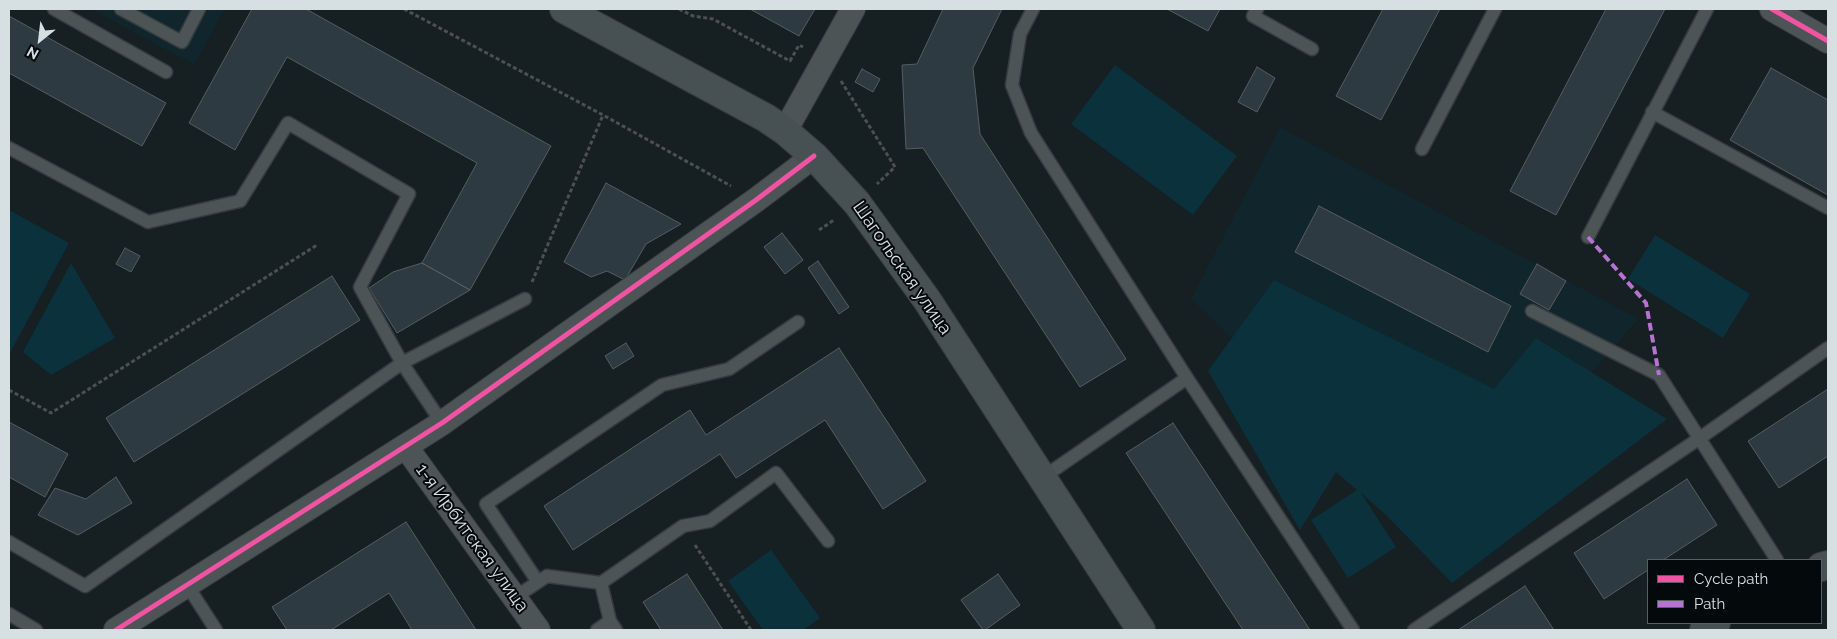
<!DOCTYPE html>
<meta charset="utf-8">
<style>
body{margin:0}
#map{position:relative;width:1837px;height:639px;overflow:hidden;background:#161f22;font-family:Raleway,sans-serif}
canvas{display:block}
.frame{position:absolute;inset:0;border:10px solid #d6e0e3;pointer-events:none}
.legend{position:absolute;left:1647px;top:559px;width:175px;height:65px;box-sizing:border-box;background:#04090b;border:1px solid #585f61;margin:0;padding:6px 9px;list-style:none;font-size:15px;color:#d6e0e3}
.legend li{display:flex;align-items:center;gap:10px;height:25px}
.legend b{width:25px;border:1px solid #585f61}
.north{position:absolute;left:15px;top:15px;width:50px;height:50px;-webkit-text-stroke:4px #04090b;paint-order:stroke;rotate:209deg;font-size:14px;font-weight:700;line-height:20px;text-align:center;color:#d6e0e3}
.north::after{content:'';display:block;margin:auto;width:18px;height:22px;background:#d6e0e3;clip-path:polygon(50% 0,100% 100%,50% 72%,0 100%)}
</style>
<div id="map">
<canvas width="1837" height="639"></canvas>
<div class="frame"></div>
<ul class="legend">
<li><b style="height:6px;background:#f153a3"></b>Cycle path</li>
<li><b style="height:6px;background:#b673d3"></b>Path</li>
</ul>
<div class="north">N</div>
</div>
<script>
const context = document.querySelector('canvas').getContext('2d');
context.lineJoin = 'round';
function paint(path, color) { context.fillStyle = color; context.fill(path, 'evenodd'); }
const toPath = rows => new Path2D(rows.map(r => 'M' + r).join(''));
function stroke(path, color, width, dash) { context.strokeStyle = color; context.lineWidth = width; context.lineCap = dash ? 'butt' : 'round'; context.setLineDash(dash || []); context.stroke(path); }
function label(font, color, halo, rows, align = 'center') {
  context.font = font + ' Raleway,sans-serif'; context.lineWidth = 4; context.setLineDash([]); context.textBaseline = 'middle'; context.strokeStyle = halo; context.fillStyle = color; for (const [text, x, y, turn = 0] of rows) {
    context.save(); context.translate(x, y); context.rotate((+turn || 0) * Math.PI / 180); context.textAlign = isNaN(turn) ? turn : align; if (halo) context.strokeText(text, 0, 0); context.fillText(text, 0, 0); context.restore();
  }
}
const built = toPath([
 [91,9,225,9,194,65],
 [1280,127,1639,319,1490,487,1431,530,1191,299]
]);
const green = toPath([
 [1115,65,1237,156,1193,215,1071,124],
 [9,210,69,243,9,355],
 [1655,235,1750,294,1723,338,1628,279],
 [71,263,115,338,51,375,23,352],
 [1274,280,1494,389,1536,338,1667,419,1452,583,1386,515,1361,493,1396,547,1348,578,1311,520,1357,490,1336,472,1300,530,1208,371],
 [771,550,820,618,803,630,763,630,728,581]
]);
const building = toPath([
 [252,9,306,9,551,146,470,290,422,263,477,163,287,57,235,150,189,123,252,9],
 [750,9,815,9,799,36,750,9],
 [943,9,1002,9,973,68,980,134,1126,359,1080,387,923,148,906,149,902,65,917,64,943,9],
 [1167,9,1220,9,1208,31,1167,9],
 [1383,9,1440,9,1381,120,1336,96,1383,9],
 [1606,9,1665,9,1556,215,1510,191,1606,9],
 [9,16,166,103,142,146,9,73,9,16],
 [1257,67,1275,78,1257,112,1238,102,1257,67],
 [1771,68,1828,100,1828,195,1730,140,1771,68],
 [862,69,880,79,873,92,855,82,862,69],
 [606,183,681,224,646,244,625,280,607,271,591,277,564,262,606,183],
 [1319,206,1511,306,1488,352,1295,252,1319,206],
 [782,233,803,260,785,274,764,247,782,233],
 [125,248,140,256,131,272,116,264,125,248],
 [818,261,849,307,839,314,808,268,818,261],
 [422,263,470,290,397,333,369,288,393,272,422,263],
 [1537,264,1566,281,1549,310,1520,294,1537,264],
 [332,276,360,320,134,462,106,418,332,276],
 [626,343,634,356,613,369,605,356,626,343],
 [839,348,926,481,883,509,825,420,736,478,720,454,573,550,544,506,690,410,706,435,839,348],
 [1828,389,1828,456,1779,488,1748,441,1828,389],
 [9,422,68,454,45,497,9,477,9,422],
 [1173,423,1310,630,1243,630,1126,453,1173,423],
 [116,477,132,503,78,535,38,515,55,488,86,499,116,477],
 [1687,479,1717,525,1663,560,1648,560,1648,570,1604,599,1574,553,1687,479],
 [406,522,476,630,412,630,389,593,331,630,287,630,272,607,406,522],
 [687,574,723,630,661,630,643,602,687,574],
 [998,574,1020,605,985,630,983,630,961,600,998,574],
 [1525,586,1554,630,1458,630,1525,586]
]);
const path = toPath([
 [404,9,603,115,731,186],
 [679,9,693,16,713,19,790,61,799,45,803,47],
 [841,81,895,167,877,184],
 [819,230,834,220],
 [532,282,603,115],
 [9,390,51,413,317,245],
 [695,545,751,630]
]);
const lane = toPath([
 [54,9,166,72],
 [121,9,182,42,199,9],
 [1033,9,1020,34,1012,85,1031,133,1187,378,1353,630],
 [1257,9,1253,16,1312,49],
 [1652,112,1828,208],
 [9,148,148,222,240,201,288,123,409,194,360,287,402,363,442,423],
 [1422,149,1495,9],
 [1588,237,1707,9],
 [1532,311,1659,375,1777,560],
 [1042,478,1187,378],
 [9,542,85,586,402,363,525,299],
 [538,582,486,504,662,385,729,369,798,322],
 [601,583,610,621],
 [187,585,216,630],
 [514,598,547,576,601,583,683,526,710,521,776,473,828,541],
 [9,614,36,630],
 [597,630,610,621,616,630],
 [1414,630,1700,438,1828,348]
]);
const street = toPath([
 [1772,9,1828,41],
 [785,131,853,9],
 [406,447,538,630],
 [116,630,442,423,756,200,814,156]
]);
const secondary = toPath([
 [564,9,766,118,785,131,814,156,857,203,927,300,1141,630],
 [1821,567,1828,565],
 [1704,630,1716,623]
]);
const quiet = toPath([
 [1588,237,1646,303,1659,375]
]);
const cycleway = toPath([
 [1772,9,1828,41],
 [116,630,442,423,756,200,814,156]
]);
const streetNames = [
 ["Шагольская улица",902,268,55],
 ["1-я Ирбитская улица",472,538,54]
];
paint(built, '#10252c');
paint(green, '#0b313d');
paint(building, '#2e3a42');
stroke(building, '#565d61', 1);
stroke(lane, '#353c3e', 15);
stroke(street, '#353c3e', 26);
stroke(secondary, '#353c3e', 30);
stroke(path, '#495153', 3, [4, 2.5]);
stroke(lane, '#4c5456', 12);
stroke(street, '#4c5456', 24);
stroke(secondary, '#475052', 28);
stroke(quiet, '#b673d3', 4, [8, 4]);
stroke(cycleway, '#f153a3', 5);
label('18px', '#d6e0e3', '#04090b', streetNames);
</script>
